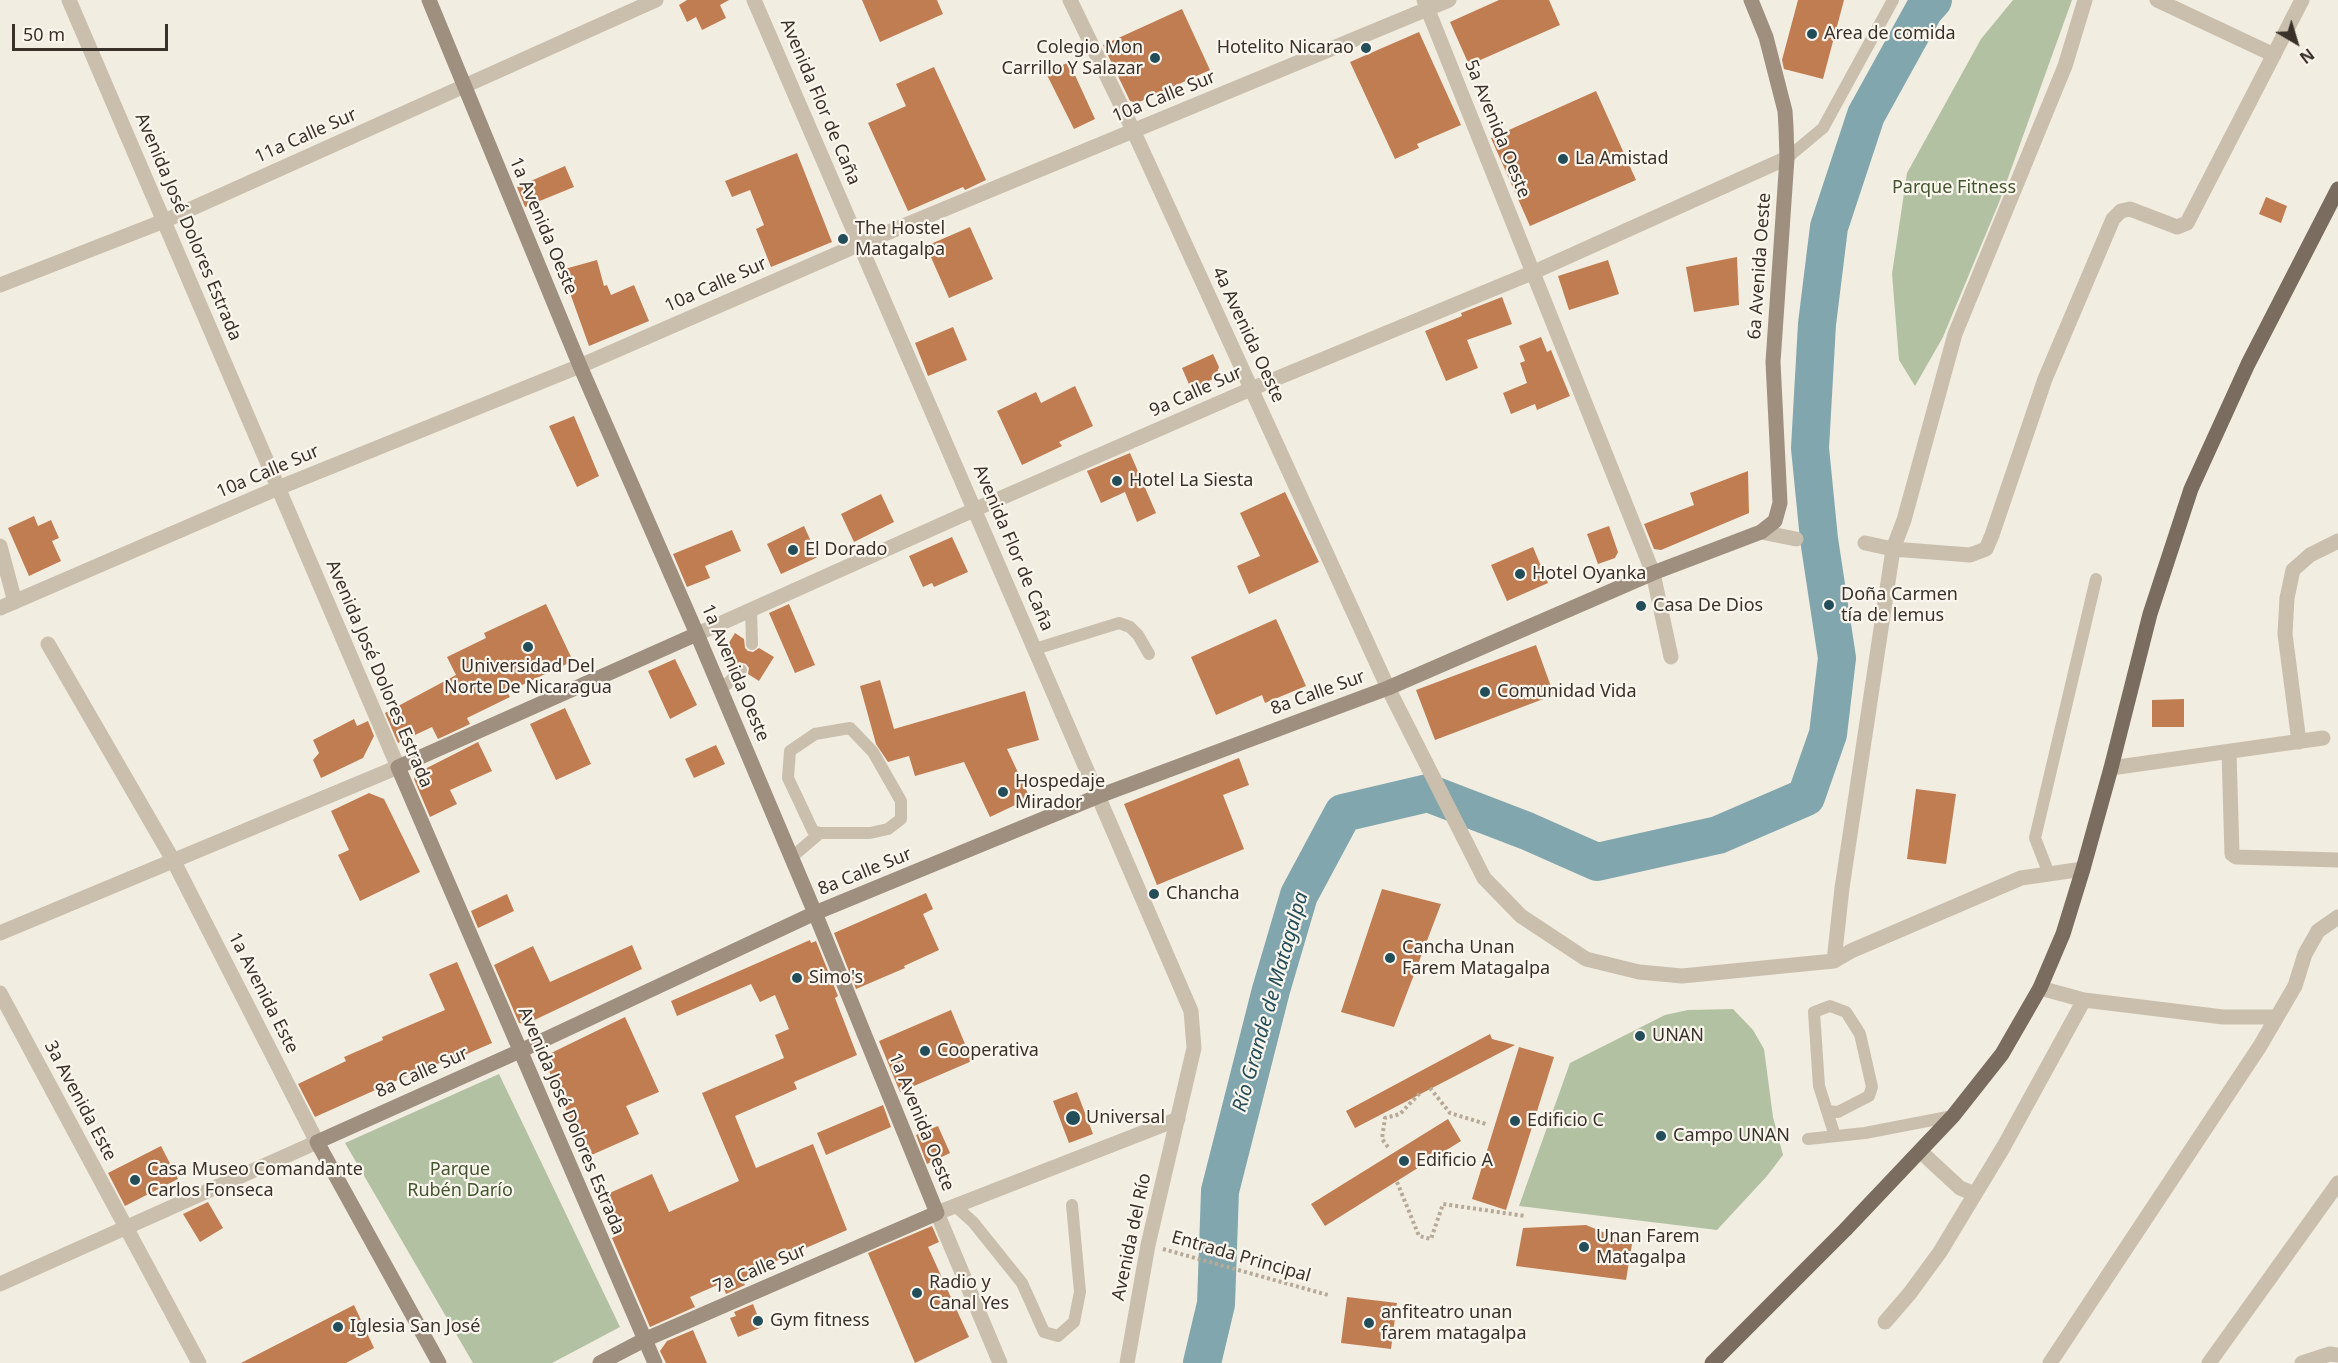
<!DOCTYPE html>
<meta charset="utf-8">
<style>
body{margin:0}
#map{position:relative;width:2338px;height:1363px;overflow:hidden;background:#f2ede1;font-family:"Noto Sans",sans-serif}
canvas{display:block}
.north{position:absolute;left:2266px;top:12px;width:60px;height:60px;-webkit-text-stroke:4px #faf6ee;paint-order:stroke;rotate:142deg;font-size:16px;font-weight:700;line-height:24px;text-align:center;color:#39322b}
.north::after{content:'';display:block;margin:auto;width:21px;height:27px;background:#39322b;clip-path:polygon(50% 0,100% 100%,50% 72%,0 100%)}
.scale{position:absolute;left:12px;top:24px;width:156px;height:27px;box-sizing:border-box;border:3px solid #39322b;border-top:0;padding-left:8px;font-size:18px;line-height:21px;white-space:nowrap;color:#39322b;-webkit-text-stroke:4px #faf6ee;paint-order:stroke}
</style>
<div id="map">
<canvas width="2338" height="1363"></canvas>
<div class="north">N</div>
<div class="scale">50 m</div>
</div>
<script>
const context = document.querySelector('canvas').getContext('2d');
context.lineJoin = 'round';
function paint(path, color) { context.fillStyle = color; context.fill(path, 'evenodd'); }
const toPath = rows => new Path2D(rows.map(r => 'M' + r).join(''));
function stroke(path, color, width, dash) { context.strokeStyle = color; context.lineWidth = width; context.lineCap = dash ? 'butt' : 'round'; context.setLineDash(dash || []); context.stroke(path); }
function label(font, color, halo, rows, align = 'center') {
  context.font = font + ' "Noto Sans",sans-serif'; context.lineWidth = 4.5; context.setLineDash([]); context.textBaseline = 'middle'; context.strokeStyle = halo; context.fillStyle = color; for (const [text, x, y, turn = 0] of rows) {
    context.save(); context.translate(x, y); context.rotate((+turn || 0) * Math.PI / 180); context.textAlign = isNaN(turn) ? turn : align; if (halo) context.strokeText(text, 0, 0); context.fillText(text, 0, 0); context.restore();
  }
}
const green = toPath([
 [2013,0,2072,0,2000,200,1943,337,1915,386,1899,360,1892,274,1907,173,1981,39],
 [1733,1009,1753,1030,1764,1049,1773,1117,1783,1155,1767,1176,1717,1230,1519,1206,1570,1063,1665,1015,1688,1010],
 [499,1074,620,1327,552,1363,473,1363,345,1143]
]);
const river = toPath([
 [1202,1363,1216,1304,1220,1191,1271,990,1299,895,1343,813,1428,793,1527,831,1597,862,1718,835,1806,797,1828,734,1837,658,1819,539,1810,448,1817,324,1829,227,1866,115,1924,10,1933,0]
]);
const building = toPath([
 [687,0,729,0,720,5,726,18,702,30,696,17,687,22,679,5],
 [862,0,937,0,943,14,880,42],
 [1499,0,1549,0,1560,25,1469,65,1450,22],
 [1798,0,1844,0,1823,79,1784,69,1782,60],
 [1182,9,1210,70,1137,103,1130,101,1103,45],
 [1419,32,1461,125,1417,144,1419,148,1395,159,1350,62],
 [1069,62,1095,119,1074,129,1046,73],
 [934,67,986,180,965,190,963,187,908,211,868,123,906,106,896,84],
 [1596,91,1636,180,1530,226,1491,138],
 [797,153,832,242,771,267,756,229,764,225,750,190,732,197,725,181],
 [565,166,574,187,525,207,517,187],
 [2266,197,2287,206,2281,223,2259,214],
 [970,227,993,279,949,298,926,246],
 [1737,257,1739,305,1694,312,1686,267],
 [597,260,604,286,607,285,611,295,634,285,649,321,589,346,570,293,567,294,561,270],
 [1608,260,1619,294,1569,310,1558,276],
 [1502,297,1512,324,1467,340,1478,368,1446,381,1425,331,1462,316,1461,313],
 [953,327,967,360,928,376,915,343],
 [1541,337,1547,352,1551,350,1570,396,1537,410,1535,404,1511,414,1503,393,1527,383,1520,363,1525,361,1519,346],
 [1213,354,1219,367,1215,378,1191,389,1182,368],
 [1075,386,1093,426,1059,442,1062,446,1022,465,997,411,1036,392,1041,403],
 [574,416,599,476,577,487,549,426],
 [1130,453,1156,513,1137,522,1125,492,1101,503,1087,471],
 [1748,471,1749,513,1661,550,1654,549,1644,524,1694,505,1690,493],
 [1285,492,1319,562,1249,594,1237,566,1260,556,1240,513],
 [881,494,894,522,854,542,841,514],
 [34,516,38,526,51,520,59,538,52,541,61,561,29,576,8,528],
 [804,526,818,557,781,574,767,544],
 [1609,526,1618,552,1615,558,1598,564,1587,534],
 [732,530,741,551,705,566,710,578,687,587,673,554],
 [952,537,968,572,934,587,932,583,923,587,909,556],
 [1533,547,1548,583,1507,601,1491,565],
 [546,604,573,661,507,692,510,697,467,718,470,724,438,739,432,727,398,743,385,713,456,675,447,657,486,638,484,633],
 [789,604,815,665,795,673,769,613],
 [1276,619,1306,686,1265,703,1262,695,1216,715,1191,657],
 [735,633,744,639,745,648,748,651,753,652,759,648,774,657,759,681,748,674,749,668,746,664,739,662,734,666,720,657],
 [1536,645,1554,695,1435,740,1416,690],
 [675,659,697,705,670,719,648,671],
 [880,680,894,729,1025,691,1039,740,1007,749,1030,798,990,817,964,762,915,776,909,756,888,762,876,744,860,686],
 [2184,699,2184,727,2152,727,2152,700],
 [565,708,591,764,556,780,530,724],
 [354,719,357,726,368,721,374,736,363,758,321,778,313,760,319,753,313,740],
 [478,742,492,771,450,790,457,804,430,817,414,779,417,773],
 [716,745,725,764,694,778,685,759],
 [1239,758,1249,785,1223,795,1244,849,1157,885,1124,804],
 [1916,789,1956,794,1946,864,1907,859],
 [369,793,384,799,420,872,360,901,338,855,349,850,331,811],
 [1382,889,1441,904,1394,1027,1341,1012],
 [926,893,933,909,923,914,939,950,904,966,905,968,856,989,834,933],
 [507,894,514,911,478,928,471,911],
 [810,940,811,943,816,941,838,996,835,998,857,1055,794,1082,797,1089,735,1116,756,1168,813,1144,847,1230,767,1265,769,1269,743,1281,745,1285,726,1294,722,1283,690,1297,695,1307,650,1327,612,1238,620,1234,603,1196,652,1174,669,1212,739,1181,702,1093,784,1058,775,1035,789,1029,775,995,760,1002,751,984,677,1016,671,1001],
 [632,945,642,969,526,1024,519,1023,494,965,533,946,550,982],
 [457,962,492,1043,453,1060,452,1058,400,1079,315,1117,298,1084,346,1061,344,1057,383,1040,382,1037,445,1010,429,974],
 [951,1010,972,1061,900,1092,879,1041],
 [625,1017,659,1092,626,1106,639,1134,587,1157,545,1062,547,1055],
 [1490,1034,1492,1039,1515,1045,1355,1128,1346,1111],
 [1519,1047,1554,1057,1506,1210,1472,1199],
 [1077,1092,1093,1134,1069,1143,1053,1101],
 [883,1105,891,1127,826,1155,817,1133],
 [1448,1119,1461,1141,1325,1226,1311,1204],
 [938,1126,950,1153,927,1164,916,1135],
 [161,1146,178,1179,125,1206,108,1173],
 [208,1202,223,1228,200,1242,183,1214],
 [1586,1225,1632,1244,1626,1280,1516,1266,1523,1228],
 [932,1226,939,1242,928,1247,969,1337,915,1363,868,1253],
 [1347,1297,1397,1303,1391,1349,1341,1343],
 [753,1304,762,1327,738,1337,730,1318,736,1316,734,1312],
 [354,1305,374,1348,346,1363,241,1363],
 [693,1330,707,1363,666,1363,660,1351,667,1341]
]);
const path = toPath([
 [1430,1088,1450,1113,1486,1124],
 [1388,1147,1382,1139,1385,1118,1400,1114,1420,1093],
 [1397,1182,1419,1236,1431,1239,1443,1204,1525,1216],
 [1163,1249,1328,1295]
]);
const lane = toPath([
 [1787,158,1823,128,1893,0],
 [751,610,752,644],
 [1035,649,1119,623,1130,627,1138,635,1149,654],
 [721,690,741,670],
 [792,857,820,833,870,833,888,829,901,819,901,801,873,752,850,728,815,734,790,751,788,778,813,831,820,833],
 [2049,874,2035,838,2096,579],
 [1827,1111,1838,1112,1869,1096,1872,1087,1860,1034,1846,1012,1830,1006,1814,1012,1819,1086,1835,1136],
 [1808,1139,1865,1133,1953,1116],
 [955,1206,973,1222,1022,1283,1044,1332,1058,1336,1074,1322,1080,1292,1072,1205]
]);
const street = toPath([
 [754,0,1191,1011,1194,1048,1148,1245,1127,1363],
 [1070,0,1133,130,1388,688,1484,878,1521,916,1586,959,1639,972,1682,976,1834,961,1851,951,2021,878,2083,869],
 [1424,0,1653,573,1671,657],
 [2157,0,2274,55],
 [0,285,164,221,656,0],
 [1761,532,1796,539],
 [1865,543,1893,549,1970,555,1986,549,1992,535,2045,379,2113,219,2121,211,2130,209,2177,227,2187,223,2302,0],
 [0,546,15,602],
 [0,608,278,488,580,366,860,244,1449,0],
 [697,634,985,505,1251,389,1534,272,1787,158],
 [2299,742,2285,634,2287,598,2293,570,2310,555,2338,541],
 [2229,752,2232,854,2236,857,2338,860],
 [2111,768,2323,738],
 [0,933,398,767,69,0],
 [1834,961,1842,888,1893,549,1904,520,1955,334,2065,66,2085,0],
 [2040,988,2084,1000,2223,1017,2277,1017],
 [0,993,199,1363],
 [1920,1151,1960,1188,1975,1194],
 [0,1284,317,1142,173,860,48,644],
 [1885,1322,1910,1293,1940,1252,2004,1146,2084,1000],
 [1000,1363,937,1213,1178,1119],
 [2050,1363,2260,1046,2295,986,2305,954,2318,931,2338,917],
 [2209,1363,2338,1183],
 [2302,1363,2330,1354,2338,1355]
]);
const secondary = toPath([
 [429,0,580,366,697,634,815,913,937,1213,644,1340,600,1363],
 [439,1363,317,1142,520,1051,815,913,1099,796,1388,688,1653,573,1761,532,1775,521,1780,503,1773,362,1787,158,1786,127,1785,111,1766,37,1751,0],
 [655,1363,398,767,697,634]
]);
const primary = toPath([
 [1712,1363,1845,1230,1953,1116,2002,1054,2040,988,2063,934,2083,869,2111,768,2150,614,2191,489,2248,364,2338,189]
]);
const markers = [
 [1812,34,6,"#234d59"],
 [1366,48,6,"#234d59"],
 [1155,58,6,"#234d59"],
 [1563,159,6,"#234d59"],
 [843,239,6,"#234d59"],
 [1117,481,6,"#234d59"],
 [793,550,6,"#234d59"],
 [1520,574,6,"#234d59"],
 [1829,605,6,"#234d59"],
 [1641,606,6,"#234d59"],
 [528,647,6,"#234d59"],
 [1485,692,6,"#234d59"],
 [1003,792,6,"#234d59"],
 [1154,894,6,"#234d59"],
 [1390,958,6,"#234d59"],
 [797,978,6,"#234d59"],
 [1640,1036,6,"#234d59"],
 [925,1051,6,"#234d59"],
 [1073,1118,8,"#234d59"],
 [1515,1121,6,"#234d59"],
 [1661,1136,6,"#234d59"],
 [1404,1161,6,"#234d59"],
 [135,1180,6,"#234d59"],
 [1584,1247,6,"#234d59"],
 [917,1293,6,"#234d59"],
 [758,1321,6,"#234d59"],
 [1369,1323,6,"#234d59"],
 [338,1327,6,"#234d59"]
];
const poiNames = [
 ["Area de comida",1824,34],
 ["Colegio Mon",1143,48,"right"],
 ["Carrillo Y Salazar",1143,69,"right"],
 ["Hotelito Nicarao",1354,48,"right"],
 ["La Amistad",1575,159],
 ["The Hostel",855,229],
 ["Matagalpa",855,250],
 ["Hotel La Siesta",1129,481],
 ["El Dorado",805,550],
 ["Hotel Oyanka",1532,574],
 ["Doña Carmen",1841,595],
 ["tía de lemus",1841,616],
 ["Casa De Dios",1653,606],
 ["Universidad Del",528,667,"center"],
 ["Norte De Nicaragua",528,688,"center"],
 ["Comunidad Vida",1497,692],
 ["Hospedaje",1015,782],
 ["Mirador",1015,803],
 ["Chancha",1166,894],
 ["Cancha Unan",1402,948],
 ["Farem Matagalpa",1402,969],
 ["Simo's",809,978],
 ["UNAN",1652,1036],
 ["Cooperativa",937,1051],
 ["Universal",1086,1118],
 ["Edificio C",1527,1121],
 ["Campo UNAN",1673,1136],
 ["Edificio A",1416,1161],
 ["Casa Museo Comandante",147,1170],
 ["Carlos Fonseca",147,1191],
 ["Unan Farem",1596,1237],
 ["Matagalpa",1596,1258],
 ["Radio y",929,1283],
 ["Canal Yes",929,1304],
 ["anfiteatro unan",1381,1313],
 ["farem matagalpa",1381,1334],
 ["Gym fitness",770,1321],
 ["Iglesia San José",350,1327]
];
const streetNames = [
 ["10a Calle Sur",1164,97,-22],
 ["Avenida Flor de Caña",820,102,67],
 ["5a Avenida Oeste",1497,129,68],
 ["11a Calle Sur",306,136,-24],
 ["1a Avenida Oeste",543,226,67],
 ["Avenida José Dolores Estrada",188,227,67],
 ["6a Avenida Oeste",1760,266,-86],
 ["10a Calle Sur",716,285,-24],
 ["4a Avenida Oeste",1248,335,65],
 ["9a Calle Sur",1196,392,-24],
 ["10a Calle Sur",268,472,-23],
 ["Avenida Flor de Caña",1013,548,67],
 ["1a Avenida Oeste",735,673,67],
 ["Avenida José Dolores Estrada",379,674,67],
 ["8a Calle Sur",1318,693,-20],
 ["8a Calle Sur",865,872,-22],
 ["1a Avenida Este",263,993,63],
 ["8a Calle Sur",422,1073,-24],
 ["3a Avenida Este",80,1101,62],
 ["Avenida José Dolores Estrada",571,1121,67],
 ["1a Avenida Oeste",921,1122,68],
 ["Avenida del Río",1132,1237,-78],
 ["Entrada Principal",1241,1257,16],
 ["7a Calle Sur",760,1269,-23]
];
const parkNames = [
 ["Parque Fitness",1954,188],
 ["Parque",460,1170],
 ["Rubén Darío",460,1191]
];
const waterNames = [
 ["Río Grande de Matagalpa",1271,1002,-74]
];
paint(green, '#b2c1a2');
stroke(river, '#81a6ae', 38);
paint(building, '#c07d52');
stroke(path, '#b6a997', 4, [3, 3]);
stroke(lane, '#cabfad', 12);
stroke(street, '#cabfad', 15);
stroke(secondary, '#9e8f7f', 15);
stroke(primary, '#7a6c5e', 15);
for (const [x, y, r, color] of markers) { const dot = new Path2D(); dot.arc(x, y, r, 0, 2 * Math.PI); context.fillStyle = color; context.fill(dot); stroke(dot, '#faf6ee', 2); }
label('18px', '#39322b', '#faf6ee', poiNames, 'left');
label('18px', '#39322b', '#faf6ee', streetNames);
label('18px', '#435630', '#faf6ee', parkNames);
label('italic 20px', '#234d59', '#faf6ee', waterNames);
</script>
